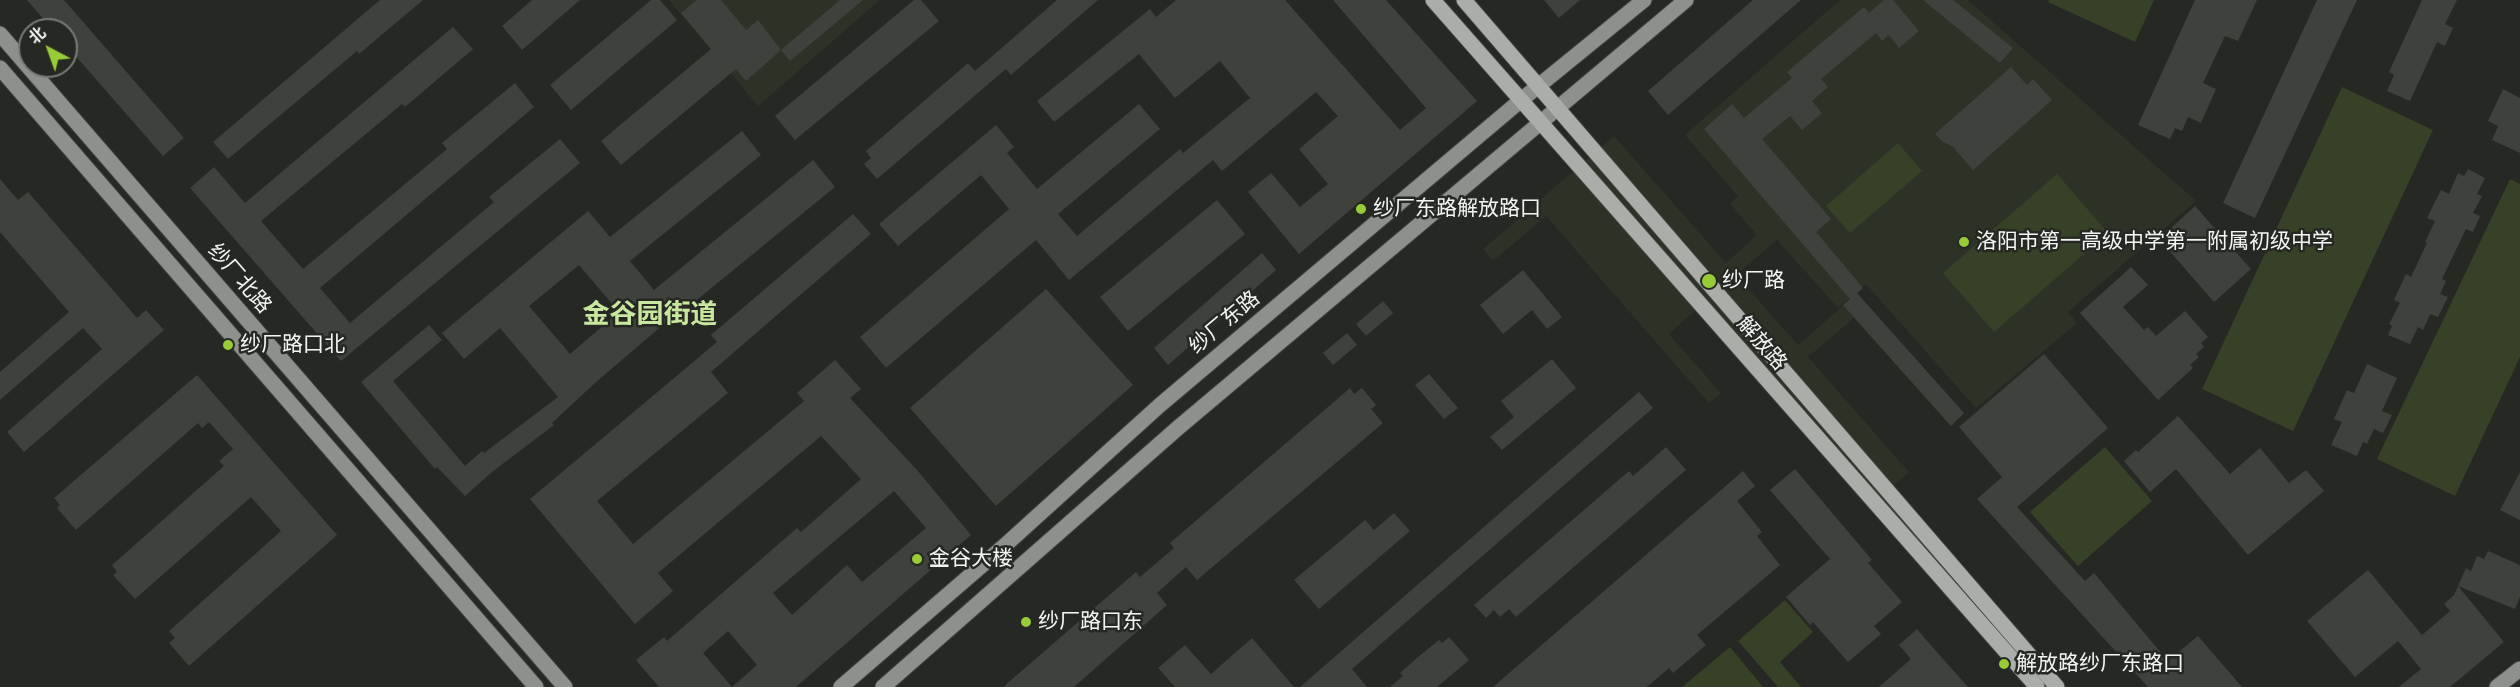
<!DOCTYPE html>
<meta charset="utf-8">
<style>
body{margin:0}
#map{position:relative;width:2520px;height:687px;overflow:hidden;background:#262823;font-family:Signika,"Noto Sans SC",sans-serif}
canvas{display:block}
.north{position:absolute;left:18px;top:18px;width:60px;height:60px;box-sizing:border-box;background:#262823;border:2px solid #787a76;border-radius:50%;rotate:319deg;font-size:16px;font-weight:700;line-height:24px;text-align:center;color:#f3f5f2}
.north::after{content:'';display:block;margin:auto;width:21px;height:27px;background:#97cc38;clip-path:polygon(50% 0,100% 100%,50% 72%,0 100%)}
</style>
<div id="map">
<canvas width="2520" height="687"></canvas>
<div class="north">北</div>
</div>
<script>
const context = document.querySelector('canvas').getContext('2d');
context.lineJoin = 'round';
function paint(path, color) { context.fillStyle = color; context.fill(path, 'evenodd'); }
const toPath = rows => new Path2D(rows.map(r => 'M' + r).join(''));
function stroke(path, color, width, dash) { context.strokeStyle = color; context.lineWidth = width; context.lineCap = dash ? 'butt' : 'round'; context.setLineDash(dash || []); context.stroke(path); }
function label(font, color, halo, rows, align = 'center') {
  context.font = font + ' Signika,"Noto Sans SC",sans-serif'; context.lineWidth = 5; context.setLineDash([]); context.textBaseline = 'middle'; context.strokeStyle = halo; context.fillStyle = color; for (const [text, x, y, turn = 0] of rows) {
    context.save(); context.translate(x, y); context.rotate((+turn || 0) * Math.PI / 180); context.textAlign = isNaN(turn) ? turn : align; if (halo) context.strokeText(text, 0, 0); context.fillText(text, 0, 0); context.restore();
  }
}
const built = toPath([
 [669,0,880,0,758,106],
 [1840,0,1968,0,2196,201,2068,312,2077,323,1976,408,1866,284,1838,308,1777,240,1736,275,1798,345,1855,295,1958,412,1947,422,1854,318,1808,357,1909,472,1873,503,1700,306,1669,334,1721,393,1709,403,1546,216,1493,261,1483,249,1614,136,1726,263,1757,235,1730,204,1738,196,1685,135]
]);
const green = toPath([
 [2049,0,2154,0,2135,42,2048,2],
 [2342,87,2433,130,2293,431,2202,389],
 [1898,143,1922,171,1850,233,1826,206],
 [2057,174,2108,233,1994,332,1943,273],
 [2510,179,2520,184,2520,357,2455,496,2377,459],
 [2105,447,2152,501,2078,566,2030,512],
 [1785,600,1813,632,1780,662,1801,687,1778,687,1738,641],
 [1730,647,1763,687,1682,687]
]);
const building = toPath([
 [27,0,64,0,184,138,163,156,66,45,66,30,53,30],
 [380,0,423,0,359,54,357,51,228,159,213,142],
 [532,0,580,0,522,50,502,26],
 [651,0,660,0,677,20,571,110,550,85],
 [697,0,721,0,746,30,758,20,781,50,746,81,736,69,621,165,601,141,711,49,681,13],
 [840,0,863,0,790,61,781,50],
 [914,0,921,0,939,21,795,140,775,116],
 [1057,0,1098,0,1011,75,1006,69,877,179,864,164,871,158,866,151,968,63,975,71],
 [1176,0,1285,0,1400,130,1426,108,1333,0,1386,0,1477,101,1299,254,1248,192,1271,173,1300,207,1328,184,1299,149,1338,116,1316,92,1222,171,1213,160,1069,280,1036,240,886,368,860,337,1009,209,981,175,898,246,879,224,996,125,1014,147,1007,153,1037,189,1139,104,1160,129,1058,214,1077,236,1180,149,1183,153,1250,98,1220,61,1175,98,1139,54,1054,122,1037,101,1150,9,1156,17],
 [1544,0,1580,0,1559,18],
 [1753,0,1801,0,1668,115,1648,91],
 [1884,0,1893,0,1919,31,1899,48,1889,35,1882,41,1876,33,1821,79,1828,87,1812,101,1822,113,1802,130,1790,116,1762,139,1831,219,1816,232,1863,288,1857,293,1964,413,1951,426,1843,305,1850,299,1704,129,1732,104,1744,118,1792,78,1787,72,1864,7,1869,13],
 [1923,0,1953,0,2013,48,2000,63],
 [2195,0,2257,0,2238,41,2225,36,2203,83,2216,89,2201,123,2188,117,2182,131,2175,128,2170,139,2138,125],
 [2317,0,2357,0,2255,218,2223,203],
 [2422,0,2457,0,2445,24,2453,28,2445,46,2437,42,2410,101,2387,91,2394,75,2389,72],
 [453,27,473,49,405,107,402,104,261,221,303,269,447,149,442,143,515,83,534,107,320,288,350,323,494,202,489,197,560,139,580,163,341,361,190,188,214,167,245,203],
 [2011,67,2027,85,2033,79,2052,100,1973,170,1953,147,1943,142,1935,134],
 [2503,89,2520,98,2520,153,2492,140,2498,126,2488,121],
 [742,131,761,155,630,261,654,290,813,160,835,187,687,308,685,306,595,383,552,423,554,425,492,472,465,496,437,467,435,469,361,382,429,325,442,340,393,381,465,466,482,451,484,453,558,397,500,328,464,359,442,333,588,211,610,237],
 [579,265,619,312,570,354,529,306],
 [2468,169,2485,178,2477,194,2482,196,2473,213,2480,216,2473,232,2466,229,2442,279,2446,281,2440,294,2448,297,2438,317,2430,314,2423,330,2418,327,2410,344,2388,335,2392,326,2389,324,2400,303,2394,300,2406,274,2411,277,2427,243,2425,242,2435,221,2427,218,2441,190,2449,194,2458,173,2464,176],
 [0,179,18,200,28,192,137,318,146,310,164,330,24,452,7,432,102,349,83,328,0,400,0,372,69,312,0,232],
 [1217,200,1245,234,1128,331,1100,297],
 [2195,206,2251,269,2214,302,2159,239],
 [853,214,871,234,711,372,728,393,597,501,633,544,804,401,797,393,835,360,861,389,850,398,917,470,971,535,796,687,659,687,636,660,664,637,667,641,797,528,801,532,861,479,821,436,658,573,673,591,635,624,530,499,717,342,711,335],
 [894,491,926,528,862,582,847,565,792,615,773,593],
 [728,631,757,665,732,687,703,653],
 [1262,253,1276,270,1168,365,1154,348],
 [2131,267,2148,285,2123,307,2144,330,2148,327,2156,336,2185,311,2208,337,2201,343,2204,347,2196,354,2199,357,2190,365,2193,368,2158,400,2080,313],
 [1523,270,1562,317,1547,329,1532,310,1503,334,1480,305],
 [1046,289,1133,385,996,506,910,408],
 [1383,301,1393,313,1366,336,1356,324],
 [1347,333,1357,345,1333,365,1323,353],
 [2044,354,2108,428,2017,507,2085,581,2094,573,2168,661,2198,636,2242,687,2148,687,1977,499,2002,477,1959,427],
 [1552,359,1576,388,1502,450,1490,437,1514,417,1501,401],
 [2367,364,2397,378,2382,411,2392,415,2383,433,2374,429,2367,444,2363,442,2357,456,2331,445,2342,422,2334,419,2347,390,2354,393],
 [1429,374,1458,408,1444,419,1415,385],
 [197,375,337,535,189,666,169,643,175,638,169,631,281,531,251,497,135,599,113,575,117,572,112,565,224,466,219,461,233,449,209,422,202,428,198,423,76,530,57,508,60,505,54,498],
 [1350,388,1354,394,1362,388,1376,405,1371,409,1383,423,1356,446,1197,580,1186,567,1157,593,1167,605,1074,687,1003,687,1136,572,1140,577,1174,548,1170,543],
 [1639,392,1653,408,1352,669,1367,687,1300,687],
 [2178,416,2230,474,2260,448,2289,483,2306,470,2324,491,2248,555,2176,469,2150,492,2124,461,2136,450,2138,452],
 [1666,447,1686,470,1516,617,1509,609,1500,617,1494,610,1486,618,1474,605,1629,471,1633,476],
 [1795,469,1872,560,1868,563,1902,602,1874,626,1881,634,1848,662,1813,622,1810,625,1786,597,1830,559,1770,490],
 [1743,471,1755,486,1737,501,1762,532,1757,536,1780,565,1697,635,1706,645,1673,673,1669,668,1647,687,1493,687],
 [2520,472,2520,520,2500,510],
 [1394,513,1410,531,1319,609,1294,580,1365,520,1374,530],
 [2488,551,2520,565,2520,597,2515,609,2458,586,2466,568,2471,571,2477,556,2484,559],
 [2368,570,2422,635,2450,611,2444,604,2454,595,2458,586,2504,642,2450,687,2399,687,2421,669,2398,641,2355,677,2307,621],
 [1917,629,1935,650,1968,687,1879,687,1911,659,1899,645],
 [1449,637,1469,660,1437,687,1390,687,1403,676,1400,673,1418,657,1439,640,1442,643],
 [1252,638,1294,687,1175,687,1158,668,1185,645,1211,674]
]);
const secondary = toPath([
 [0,34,565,687],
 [0,68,536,687],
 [841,687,1002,548,1160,405,1520,101,1644,0],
 [883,687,1179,427,1686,0],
 [2497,687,2520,669]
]);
const primary = toPath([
 [1433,0,2037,687],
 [1464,0,2057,687]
]);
const markers = [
 [1361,209,6,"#97cc38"],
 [1964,242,6,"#97cc38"],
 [1709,281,8,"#97cc38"],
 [228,345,6,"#97cc38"],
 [917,559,6,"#97cc38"],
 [1026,622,6,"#97cc38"],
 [2004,664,6,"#97cc38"]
];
const poiNames = [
 ["纱厂东路解放路口",1373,209],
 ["洛阳市第一高级中学第一附属初级中学",1976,242],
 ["纱厂路",1722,281],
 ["纱厂路口北",240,345],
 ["金谷大楼",929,559],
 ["纱厂路口东",1038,622],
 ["解放路纱厂东路口",2016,664]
];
const streetNames = [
 ["纱厂北路",239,279,49],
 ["纱厂东路",1225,323,-40],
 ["解放路",1761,344,49]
];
const districtNames = [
 ["金谷园街道",650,316]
];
paint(built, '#2d3227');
paint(green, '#364127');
paint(building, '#3f423c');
stroke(secondary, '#434540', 17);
stroke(primary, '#434540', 17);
stroke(secondary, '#8e908c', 15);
stroke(primary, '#abada8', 15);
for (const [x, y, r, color] of markers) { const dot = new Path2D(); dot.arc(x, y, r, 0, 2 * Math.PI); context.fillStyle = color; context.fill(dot); stroke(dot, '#262823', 2); }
label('21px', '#f3f5f2', '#262823', poiNames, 'left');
label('21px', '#f3f5f2', '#262823', streetNames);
label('bold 27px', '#c8e79f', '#262823', districtNames);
</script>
